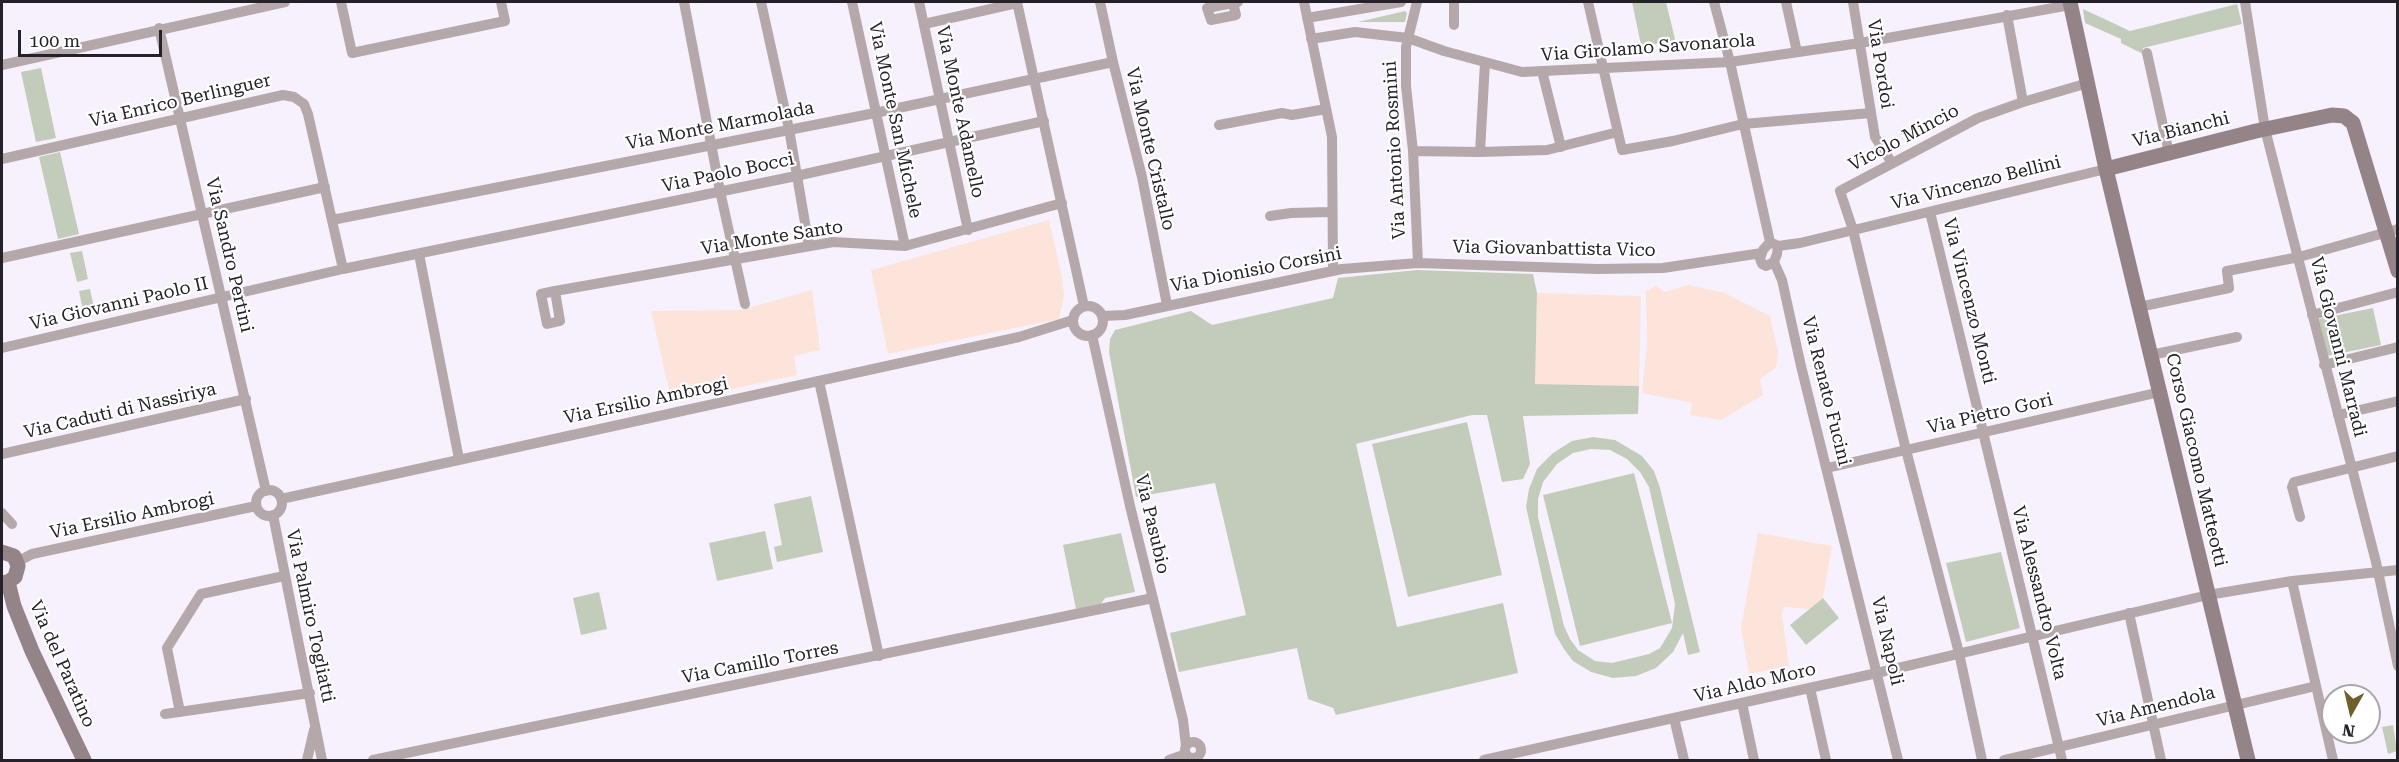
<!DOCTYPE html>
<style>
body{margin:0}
#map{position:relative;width:2399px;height:762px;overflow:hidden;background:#f7f1fe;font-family:"Roboto Serif",serif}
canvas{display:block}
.frame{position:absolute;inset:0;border:3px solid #252129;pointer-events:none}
.north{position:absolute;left:2321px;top:684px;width:60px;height:60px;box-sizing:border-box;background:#fff;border:2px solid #a8a6a9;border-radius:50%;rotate:188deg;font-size:16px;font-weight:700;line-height:24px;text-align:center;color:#252129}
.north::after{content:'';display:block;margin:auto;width:21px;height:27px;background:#6f5f2d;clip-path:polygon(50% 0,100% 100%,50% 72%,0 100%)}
.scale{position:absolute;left:18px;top:30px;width:144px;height:27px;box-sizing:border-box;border:3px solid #252129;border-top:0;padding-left:8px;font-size:18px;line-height:21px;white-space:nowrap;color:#252129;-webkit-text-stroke:4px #fff;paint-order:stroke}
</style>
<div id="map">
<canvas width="2399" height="762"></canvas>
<div class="frame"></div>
<div class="north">N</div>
<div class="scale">100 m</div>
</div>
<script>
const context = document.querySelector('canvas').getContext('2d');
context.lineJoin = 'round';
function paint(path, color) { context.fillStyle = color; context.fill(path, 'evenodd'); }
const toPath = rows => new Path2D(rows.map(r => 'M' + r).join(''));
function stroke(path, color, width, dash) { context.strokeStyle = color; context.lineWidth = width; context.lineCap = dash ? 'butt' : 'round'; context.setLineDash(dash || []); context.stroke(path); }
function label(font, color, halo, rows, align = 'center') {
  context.font = font + ' "Roboto Serif",serif'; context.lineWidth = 4.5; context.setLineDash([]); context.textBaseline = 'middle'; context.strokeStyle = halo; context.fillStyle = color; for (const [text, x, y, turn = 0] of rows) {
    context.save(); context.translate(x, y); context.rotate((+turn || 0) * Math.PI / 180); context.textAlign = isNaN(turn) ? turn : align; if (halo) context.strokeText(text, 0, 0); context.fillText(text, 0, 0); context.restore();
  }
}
const education = toPath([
 [1049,220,1062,277,1064,295,1059,319,888,354,871,270],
 [1688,285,1725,293,1770,316,1778,352,1776,368,1760,379,1763,395,1721,420,1690,415,1692,403,1642,393,1647,344,1646,291,1656,286,1665,292],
 [812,290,820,350,794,356,797,375,672,402,651,311,741,310],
 [1537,293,1641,296,1639,386,1535,384],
 [1758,533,1832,546,1823,598,1809,609,1784,607,1782,614,1789,666,1749,674,1741,628]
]);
const green = toPath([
 [1632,2,1666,2,1676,43,1641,45],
 [2237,4,2242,24,2143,48,2143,54,2121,43,2121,39,2085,23,2083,9,2130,31],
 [1405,11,1407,13,1405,22,1358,22],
 [41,68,56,138,36,142,21,72],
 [60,152,79,234,58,239,39,157],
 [82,251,88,279,77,282,70,253],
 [1417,270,1533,274,1537,293,1535,384,1639,386,1638,414,1523,416,1530,464,1523,479,1502,482,1487,415,1472,415,1356,444,1397,627,1503,603,1518,673,1336,715,1333,708,1308,699,1297,648,1179,672,1170,633,1246,615,1215,483,1136,497,1109,352,1110,339,1115,330,1191,311,1212,325,1333,298,1338,278],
 [90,289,94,308,83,311,79,291],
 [2373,308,2381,345,2327,356,2319,319],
 [1467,422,1502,575,1408,597,1372,444],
 [1593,437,1615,440,1642,456,1654,471,1660,488,1700,652,1688,655,1683,633,1673,652,1656,668,1636,676,1613,678,1591,672,1573,661,1564,649,1555,634,1526,507,1529,489,1537,469,1553,453,1572,441],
 [1591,449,1610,450,1627,459,1640,472,1649,487,1675,604,1672,628,1660,648,1649,654,1612,663,1595,661,1578,650,1570,639,1564,626,1538,517,1538,499,1543,482,1557,464,1573,453],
 [1634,473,1672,623,1580,646,1543,495],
 [811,496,823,552,777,562,774,547,782,545,774,504],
 [765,531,773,569,717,581,709,543],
 [1121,533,1135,592,1105,598,1101,604,1076,609,1063,545],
 [2001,552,2020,628,1966,642,1946,563],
 [599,592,607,629,581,635,573,598],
 [1823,598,1839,618,1806,645,1790,625],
 [2393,725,2397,751,2388,754,2382,727]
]);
const street = toPath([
 [341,2,352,53,505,21,501,2],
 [684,2,720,191,745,304],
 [761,2,789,129,809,246],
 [852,2,905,246],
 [919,2,968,230],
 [1017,2,1084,306],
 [1100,2,1113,62,1142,177,1167,305],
 [1304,2,1332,137,1333,270],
 [1417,2,1406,47,1406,86,1413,151,1418,263],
 [1588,2,1622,150,1673,141,1743,124,1871,113],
 [1714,2,1730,62,1770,242],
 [1786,2,1797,52],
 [1853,2,1875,137,1892,163],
 [2245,2,2265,129,2376,562,2398,666],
 [1233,3,1236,15,1211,20,1207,8,1238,2],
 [2007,15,2023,102],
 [1307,18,1401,2],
 [924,24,1017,3],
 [1454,25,1454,2],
 [159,28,266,491],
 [1311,39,1355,32,1408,38,1444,51,1522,72,1730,62,1860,43,2070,5],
 [2147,53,2169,153],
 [2,65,285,2],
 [1542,71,1561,147],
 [1219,125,1282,113,1292,115,1326,109],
 [1413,151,1480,152,1547,150,1618,132],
 [1480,152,1485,62],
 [2,159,283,95,294,97,304,104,308,114,343,269],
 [1930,212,2062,760],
 [1270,216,1291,213,1331,212],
 [332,220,875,113,1113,62],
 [1770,242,1778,246,1777,254,1774,262,1766,266,1762,264,1760,259,1763,250,1770,242],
 [1778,246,1800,243,2106,169],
 [419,254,459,459],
 [2,258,325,187],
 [1774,262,1782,280,1801,366,1898,760],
 [555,291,560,321,547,324,541,294,555,291,833,242,905,246,1062,203],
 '1073 321a15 15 0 1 1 30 0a15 15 0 1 1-30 0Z',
 [2139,307,2229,288,2227,271,2299,257,2398,229],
 [2312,315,2398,292],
 [1102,316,1125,315,1342,269,1418,263,1597,269,1663,268,1762,253],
 [1092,335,1130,506,1183,720,1186,746],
 [2,348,343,269,796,176,1044,121],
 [2151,355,2237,337],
 [2324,365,2398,347],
 [819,381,879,656],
 [2338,415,2398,401],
 [2,454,246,399],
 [1827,468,2160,392],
 '256 503a13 13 0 1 1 26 0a13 13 0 1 1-26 0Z',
 [281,499,1019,337,1073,320],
 [2,513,12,524],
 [273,515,322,760],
 [2300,517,2292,487,2294,482,2398,456],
 [17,562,32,554,256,506],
 [2292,581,2333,760],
 [2129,613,2161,760],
 [1810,688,1826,760],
 [1742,703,1754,760],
 [180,712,167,648,201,594,284,576],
 [165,714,310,693],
 [1674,718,1684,760],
 '1185 750a8 8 0 1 1 16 0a8 8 0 1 1-16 0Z',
 [307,760,314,730],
 [373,760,1153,598],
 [1169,760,1186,754],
 [1484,760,1877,673,2208,595,2292,581,2398,570],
 [1982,760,1959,653,1906,450,1853,230,1840,191,1978,118,2023,102,2088,83],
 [2004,760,2316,686]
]);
const secondary = toPath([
 [2070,2,2106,169,2248,760],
 [2106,169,2256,131,2332,115,2344,116,2353,123,2398,271],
 [2,552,14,556,18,566,15,577,8,582,2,583],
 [8,582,14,606,32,651,84,760]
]);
const streetNames = [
 ["Via Girolamo Savonarola",1648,48,-4],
 ["Via Pordoi",1880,64,81],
 ["Via Enrico Berlinguer",180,101,-13],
 ["Via Monte Adamello",960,112,78],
 ["Via Monte San Michele",895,120,78],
 ["Via Monte Marmolada",720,126,-11],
 ["Via Bianchi",2181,130,-14],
 ["Vicolo Mincio",1904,138,-28],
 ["Via Monte Cristallo",1150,149,77],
 ["Via Antonio Rosmini",1395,150,-93],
 ["Via Paolo Bocci",728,173,-12],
 ["Via Vincenzo Bellini",1976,183,-14],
 ["Via Monte Santo",772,238,-9],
 ["Via Giovanbattista Vico",1554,249,1],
 ["Via Sandro Pertini",229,255,77],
 ["Via Dionisio Corsini",1256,270,-11],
 ["Via Vincenzo Monti",1969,301,76],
 ["Via Giovanni Paolo II",119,304,-13],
 ["Via Giovanni Marradi",2338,347,76],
 ["Via Renato Fucini",1826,391,76],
 ["Via Ersilio Ambrogi",646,401,-12],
 ["Via Caduti di Nassiriya",120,411,-13],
 ["Via Pietro Gori",1990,414,-13],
 ["Corso Giacomo Matteotti",2196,460,77],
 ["Via Ersilio Ambrogi",132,516,-12],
 ["Via Pasubio",1152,524,77],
 ["Via Alessandro Volta",2039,593,76],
 ["Via Palmiro Togliatti",310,616,78],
 ["Via Napoli",1887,641,77],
 ["Via Camillo Torres",760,663,-11],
 ["Via del Paratino",62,664,66],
 ["Via Aldo Moro",1755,683,-13],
 ["Via Amendola",2156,707,-14]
];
paint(education, '#fce4da');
paint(green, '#c3ccba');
stroke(street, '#b4a8aa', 10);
stroke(secondary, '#958487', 15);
label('18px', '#252129', '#fff', streetNames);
</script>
